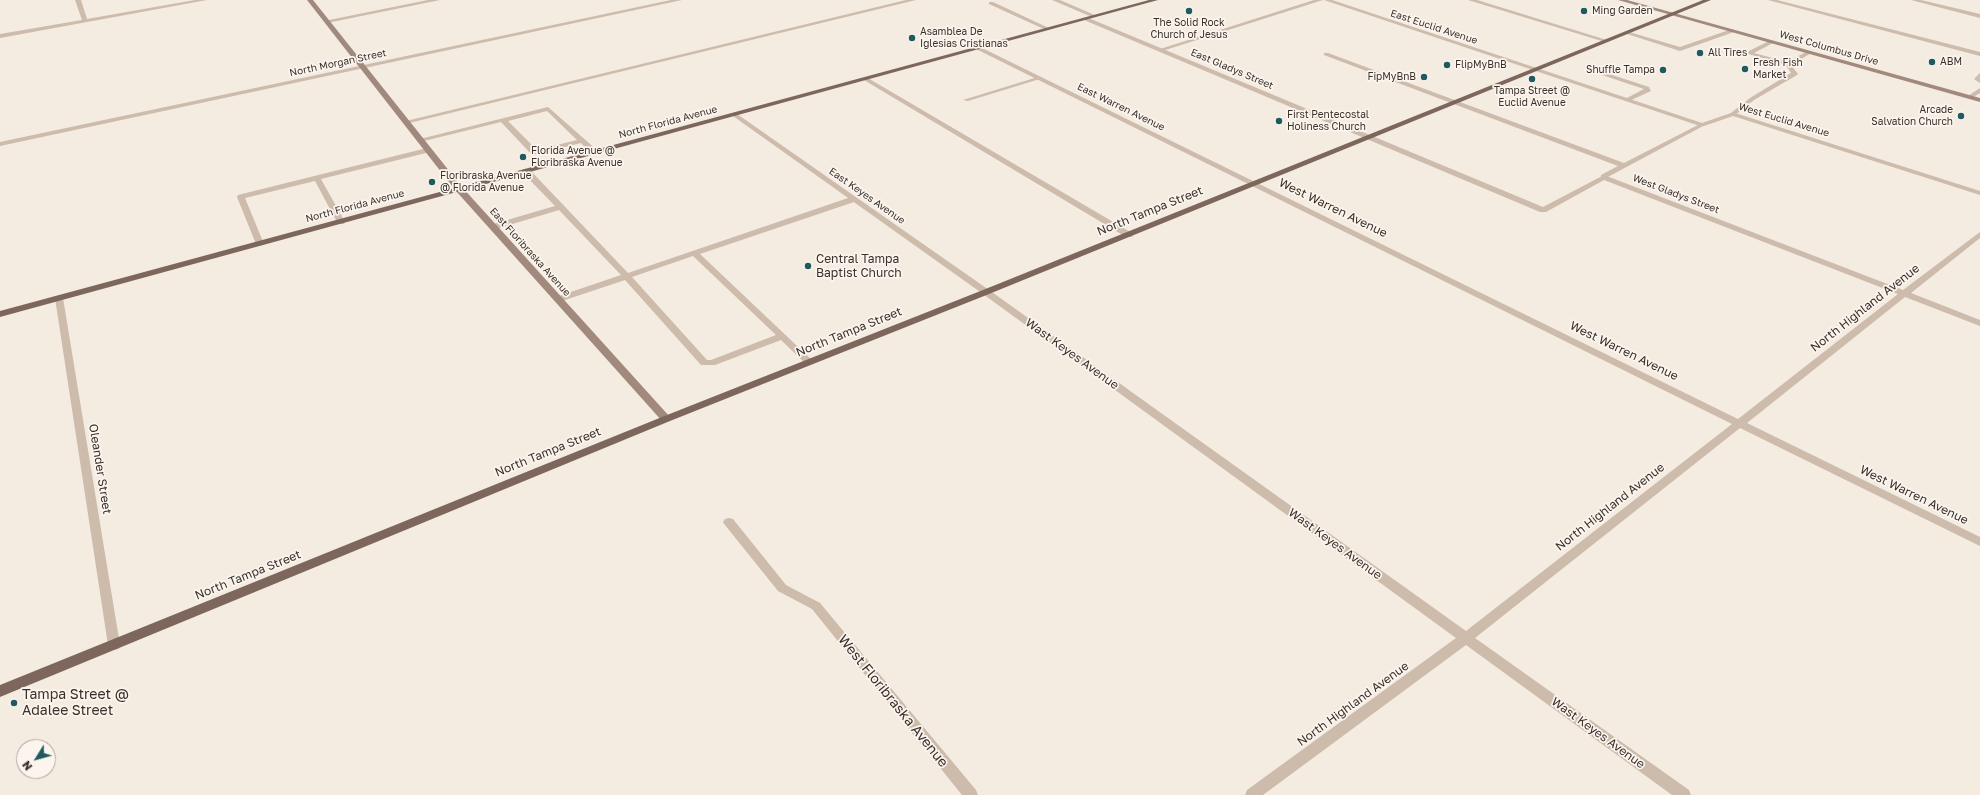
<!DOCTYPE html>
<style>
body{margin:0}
#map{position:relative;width:1980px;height:795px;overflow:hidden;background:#f4ebe1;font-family:"Golos Text",sans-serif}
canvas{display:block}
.north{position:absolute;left:16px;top:739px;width:40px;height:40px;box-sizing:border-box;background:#fbf5ee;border:1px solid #aea6a0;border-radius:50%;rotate:233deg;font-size:11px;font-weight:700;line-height:16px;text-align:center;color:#3b302b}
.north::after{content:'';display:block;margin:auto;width:14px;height:18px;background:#1f5a5e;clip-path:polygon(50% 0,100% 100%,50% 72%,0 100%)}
</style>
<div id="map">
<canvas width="1980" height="795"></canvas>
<div class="north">N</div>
</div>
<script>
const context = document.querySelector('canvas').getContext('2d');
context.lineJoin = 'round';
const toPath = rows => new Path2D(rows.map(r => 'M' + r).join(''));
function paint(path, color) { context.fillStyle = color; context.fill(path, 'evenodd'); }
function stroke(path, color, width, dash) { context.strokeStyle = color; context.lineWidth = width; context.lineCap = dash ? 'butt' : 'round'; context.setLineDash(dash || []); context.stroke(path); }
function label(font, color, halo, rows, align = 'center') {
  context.font = font + ' "Golos Text",sans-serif'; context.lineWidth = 3.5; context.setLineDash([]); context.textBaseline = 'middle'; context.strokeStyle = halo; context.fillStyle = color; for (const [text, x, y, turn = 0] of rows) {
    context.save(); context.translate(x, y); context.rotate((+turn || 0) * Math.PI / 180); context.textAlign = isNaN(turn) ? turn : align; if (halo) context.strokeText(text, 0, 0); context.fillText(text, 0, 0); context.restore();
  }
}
const lane = toPath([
 [428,0,440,0,327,23,324,21,428,0],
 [906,0,916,0,405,124,402,122,906,0],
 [1314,0,1323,0,1162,51,1157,50,1314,0],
 [1468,0,1477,0,1610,41,1605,42,1468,0],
 [1768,0,1777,0,1980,52,1980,56,1768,0],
 [989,2,993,2,1051,29,1046,30,989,4,989,2],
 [1732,29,1735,31,1734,32,1680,51,1624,33,1629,32,1680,47,1732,29],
 [1771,40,1773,41,1773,43,1754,53,1787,62,1808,51,1813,52,1791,65,1798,74,1797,75,1754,100,1735,115,1731,115,1731,113,1750,98,1791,73,1786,65,1745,53,1771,40],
 [1324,53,1328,53,1624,163,1700,124,1705,125,1604,179,1601,179,1601,175,1618,166,1324,55,1324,53],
 [1599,72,1603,72,1649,87,1651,91,1629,101,1625,101,1625,99,1644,89,1599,74,1599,72],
 [1980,73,1980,83,1974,79,1980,73],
 [866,77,1132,233,1133,235,1132,237,1126,237,864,80,863,79,866,77],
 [1038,77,1043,78,968,101,963,100,1038,77],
 [1980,88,1980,93,1972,98,1968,98,1968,96,1980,88],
 [548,107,598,151,598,155,592,155,581,143,532,155,501,122,420,142,416,140,548,107],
 [547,111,577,140,537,150,508,121,547,111],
 [427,148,430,148,430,152,321,179,345,222,344,224,341,224,337,222,315,181,245,198,264,244,260,246,256,244,237,197,238,195,427,148],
 [523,169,529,169,628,273,851,197,857,197,857,201,700,254,814,362,809,365,806,364,781,340,715,365,701,365,625,280,562,301,556,301,555,299,556,297,621,275,559,210,496,229,490,229,490,225,555,206,523,173,523,169],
 [693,256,776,335,711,360,707,360,632,277,693,256],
 [729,518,733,519,786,585,820,603,822,606,820,609,816,611,812,609,778,591,725,525,723,522,725,519,729,518]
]);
const street = toPath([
 [75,0,81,0,87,19,195,0,207,0,0,38,0,34,82,20,75,0],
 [671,0,682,0,0,146,0,142,671,0],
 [1052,0,1060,0,1097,16,1092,17,1052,0],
 [1324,0,1332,0,1702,123,1731,113,1735,113,1980,191,1980,195,1733,116,1704,126,1700,126,1324,0],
 [1911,0,1921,0,1980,14,1980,18,1911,0],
 [1086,17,1543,207,1604,175,1903,290,1980,232,1980,238,1911,293,1980,320,1980,326,1905,297,1747,423,1980,537,1980,546,1740,428,1475,638,1689,790,1691,795,1672,795,1466,645,1263,795,1245,795,1247,790,1456,638,983,294,733,116,733,114,737,114,989,290,1466,631,1732,424,976,49,976,47,980,47,1738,419,1898,294,1604,180,1546,212,1540,212,1084,20,1083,19,1086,17],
 [59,295,63,298,120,645,119,649,114,650,109,649,108,645,55,298,59,295],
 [816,601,820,603,976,790,978,795,962,795,812,609,810,606,812,603,816,601]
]);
const secondary = toPath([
 [307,0,313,0,462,187,670,417,671,419,670,421,662,421,456,191,307,0],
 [1618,0,1627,0,1980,98,1980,102,1618,0]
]);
const primary = toPath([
 [1149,0,1158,0,0,317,0,311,1149,0],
 [1703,0,1711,0,989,294,670,421,0,697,0,685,662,417,983,290,1703,0]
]);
const markers = [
 [1189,11,4,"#1f5a5e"],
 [1584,11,4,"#1f5a5e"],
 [912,38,4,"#1f5a5e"],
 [1700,53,4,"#1f5a5e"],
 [1932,62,4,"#1f5a5e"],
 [1447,65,4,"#1f5a5e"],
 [1745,69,4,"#1f5a5e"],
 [1663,70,4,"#1f5a5e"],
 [1424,77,4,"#1f5a5e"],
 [1532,79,4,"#1f5a5e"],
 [1961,116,4,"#1f5a5e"],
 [1279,121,4,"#1f5a5e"],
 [523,157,4,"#1f5a5e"],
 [432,182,4,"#1f5a5e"],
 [808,266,4,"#1f5a5e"],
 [14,703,4,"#1f5a5e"]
];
const farPoinames = [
 ["Ming Garden",1592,11],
 ["The Solid Rock",1189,23,"center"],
 ["Church of Jesus",1189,35,"center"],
 ["Asamblea De",920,32],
 ["Iglesias Cristianas",920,44],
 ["All Tires",1708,53],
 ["ABM",1940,62],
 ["Fresh Fish",1753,63],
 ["Market",1753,75],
 ["FlipMyBnB",1455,65],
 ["Shuffle Tampa",1655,70,"right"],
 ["FipMyBnB",1416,77,"right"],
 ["Tampa Street @",1532,91,"center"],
 ["Euclid Avenue",1532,103,"center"],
 ["Arcade",1953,110,"right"],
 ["Salvation Church",1953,122,"right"],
 ["First Pentecostal",1287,115],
 ["Holiness Church",1287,127],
 ["Florida Avenue @",531,151],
 ["Floribraska Avenue",531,163],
 ["Floribraska Avenue",440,176],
 ["@ Florida Avenue",440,188]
];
const farStreetnames = [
 ["East Euclid Avenue",1434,27,18],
 ["West Columbus Drive",1829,48,16],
 ["North Morgan Street",338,63,-12],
 ["East Gladys Street",1232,69,23],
 ["East Warren Avenue",1121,107,26],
 ["West Euclid Avenue",1784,120,17],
 ["North Florida Avenue",668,122,-15],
 ["West Gladys Street",1676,194,21],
 ["East Keyes Avenue",867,196,35],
 ["North Florida Avenue",355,206,-15],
 ["East Floribraska Avenue",530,252,48]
];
const streetNames = [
 ["West Warren Avenue",1333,208,26],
 ["North Tampa Street",1150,211,-22],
 ["North Highland Avenue",1865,308,-38],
 ["North Tampa Street",849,332,-22],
 ["West Warren Avenue",1624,351,26],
 ["Wast Keyes Avenue",1072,354,36],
 ["North Tampa Street",548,452,-22],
 ["Oleander Street",100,469,81],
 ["West Warren Avenue",1914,495,26],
 ["North Highland Avenue",1610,507,-38],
 ["Wast Keyes Avenue",1335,544,36],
 ["North Tampa Street",248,575,-22],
 ["North Highland Avenue",1353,704,-36],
 ["Wast Keyes Avenue",1598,733,36]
];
const poiNames = [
 ["Central Tampa",816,259],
 ["Baptist Church",816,273]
];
const nearPoinames = [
 ["Tampa Street @",22,695],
 ["Adalee Street",22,711]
];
const nearStreetnames = [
 ["West Floribraska Avenue",893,701,51]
];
paint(lane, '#cdbbac');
paint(street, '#cdbbac');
paint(secondary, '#a18a7d');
paint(primary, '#7d675c');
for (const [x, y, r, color] of markers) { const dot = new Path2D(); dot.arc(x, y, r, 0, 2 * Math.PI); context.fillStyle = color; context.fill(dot); stroke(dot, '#fbf5ee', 1.5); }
label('10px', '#3b302b', '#fbf5ee', farPoinames, 'left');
label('10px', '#3b302b', '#fbf5ee', farStreetnames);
label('12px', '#3b302b', '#fbf5ee', streetNames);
label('12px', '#3b302b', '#fbf5ee', poiNames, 'left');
label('14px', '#3b302b', '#fbf5ee', nearPoinames, 'left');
label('14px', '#3b302b', '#fbf5ee', nearStreetnames);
</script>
